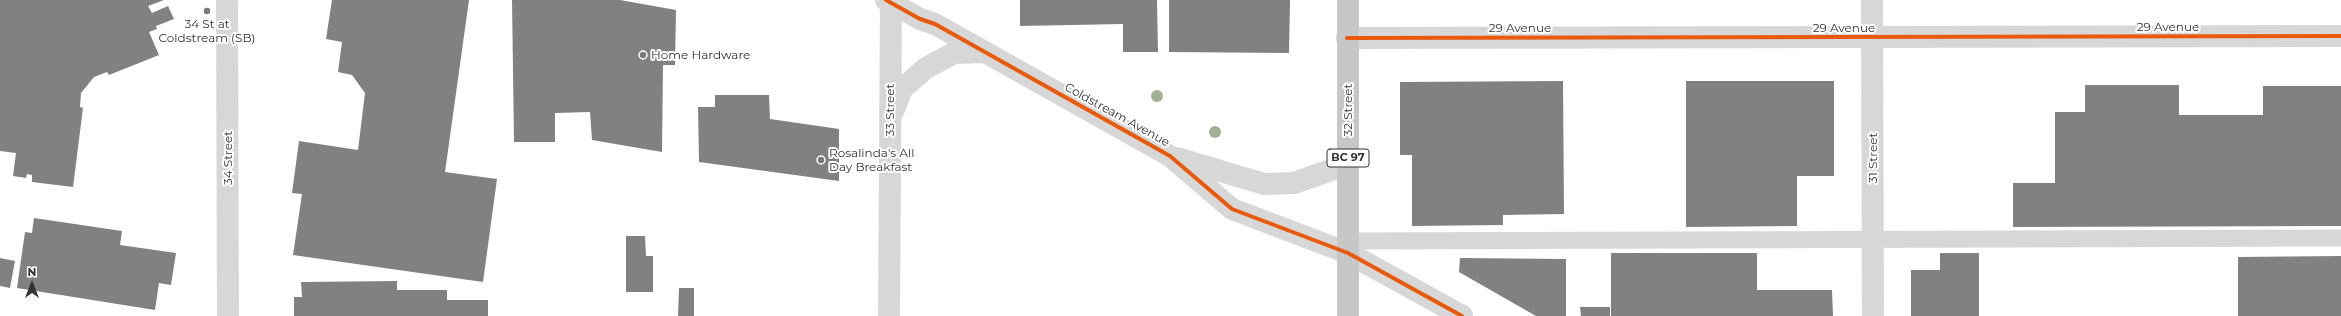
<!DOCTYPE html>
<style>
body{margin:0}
#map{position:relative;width:2341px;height:316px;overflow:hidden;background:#fff;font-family:Montserrat,sans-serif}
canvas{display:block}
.north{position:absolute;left:12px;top:264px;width:40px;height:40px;-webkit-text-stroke:3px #fff;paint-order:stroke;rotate:0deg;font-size:11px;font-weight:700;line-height:16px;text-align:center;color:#333}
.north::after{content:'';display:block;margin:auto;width:14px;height:18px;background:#333;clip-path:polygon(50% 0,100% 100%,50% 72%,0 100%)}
</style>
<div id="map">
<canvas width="2341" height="316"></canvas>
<div class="north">N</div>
</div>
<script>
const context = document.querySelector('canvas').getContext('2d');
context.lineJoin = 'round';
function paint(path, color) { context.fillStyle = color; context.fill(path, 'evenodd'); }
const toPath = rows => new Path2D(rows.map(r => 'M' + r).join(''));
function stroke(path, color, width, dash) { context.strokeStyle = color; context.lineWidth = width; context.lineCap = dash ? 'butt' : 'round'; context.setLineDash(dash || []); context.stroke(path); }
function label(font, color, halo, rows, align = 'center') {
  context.font = font + ' Montserrat,sans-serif'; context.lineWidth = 4; context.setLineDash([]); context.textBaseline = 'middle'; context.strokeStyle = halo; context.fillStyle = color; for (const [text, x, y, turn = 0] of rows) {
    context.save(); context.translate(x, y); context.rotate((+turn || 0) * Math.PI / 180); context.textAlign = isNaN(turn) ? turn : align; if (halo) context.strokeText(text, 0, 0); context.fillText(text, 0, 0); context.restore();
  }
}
const building = toPath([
 [0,0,164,0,148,6,152,13,168,6,174,19,156,26,157,29,149,32,159,55,109,75,107,72,94,77,81,93,80,107,83,108,73,187,32,182,32,175,27,174,26,178,13,176,16,153,0,151],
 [332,0,469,0,445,172,497,179,483,282,293,255,302,194,292,193,299,141,358,150,365,93,352,75,338,72,342,42,326,39],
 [512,0,620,0,676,10,675,65,663,65,662,152,592,140,590,112,555,113,555,142,514,142],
 [1020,0,1157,0,1158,52,1123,52,1123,24,1020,26],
 [1169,0,1290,0,1289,53,1169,52],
 [1563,81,1564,214,1503,215,1503,225,1412,226,1412,155,1400,155,1400,82],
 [1686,81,1834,81,1834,176,1797,176,1797,226,1686,227],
 [2085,85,2179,85,2179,115,2263,115,2263,86,2341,86,2341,226,2013,227,2013,183,2055,183,2055,112,2085,112],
 [715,95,769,95,770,119,839,129,839,181,699,162,698,107,715,107],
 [34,218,122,231,120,245,176,253,171,285,159,283,155,310,17,288,25,232,32,233],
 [626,236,645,236,646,256,653,256,653,292,626,292],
 [1611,253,1757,253,1757,290,1832,290,1833,316,1611,316],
 [1940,253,1979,253,1979,316,1911,316,1911,270,1940,270],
 [2341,256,2341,316,2238,316,2238,257],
 [0,258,15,261,10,288,0,286],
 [1460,258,1566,259,1566,316,1536,316,1459,272],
 [397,281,397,290,447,290,447,300,488,300,488,316,294,316,294,297,302,297,301,282],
 [679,288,694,288,694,316,678,316],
 [1580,307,1610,307,1610,316,1581,316]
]);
const service = toPath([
 [1348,241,2341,238]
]);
const minor = toPath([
 [227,0,228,316],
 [886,0,920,19,935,24,1170,156,1232,209,1348,253,1462,316],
 [1872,0,1873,316],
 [1347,38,2341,36],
 [893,112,902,89,926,68,954,53,985,52],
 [1177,158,1264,184,1294,183,1348,164],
 [889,316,891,0]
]);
const trunk = toPath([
 [1348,0,1348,316]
]);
const cycleway = toPath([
 [886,0,920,19,935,24,1170,156,1232,209,1348,253,1462,316],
 [1347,38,2341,36]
]);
const trees = [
 [1157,96],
 [1215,132]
];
const markers = [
 [207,11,4,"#7a7a7a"],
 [643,55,4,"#7a7a7a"],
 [821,160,4,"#7a7a7a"]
];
const shields = [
 [1348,158,42]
];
const shieldNames = [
 ["BC 97",1348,158]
];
const poiNames = [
 ["34 St at",207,24,"center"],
 ["Coldstream (SB)",207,38,"center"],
 ["Home Hardware",651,55],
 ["Rosalinda's All",829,153],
 ["Day Breakfast",829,167]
];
const streetNames = [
 ["29 Avenue",2168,27],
 ["29 Avenue",1520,28],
 ["29 Avenue",1844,28],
 ["33 Street",890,110,-90],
 ["32 Street",1348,110,-90],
 ["Coldstream Avenue",1117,115,29],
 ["34 Street",228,158,-90],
 ["31 Street",1873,158,-90]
];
paint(building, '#818181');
stroke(service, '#d7d7d7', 17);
stroke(minor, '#d7d7d7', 22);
stroke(trunk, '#c7c7c7', 22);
stroke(cycleway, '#e8590c', 4);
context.fillStyle = '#a2b095';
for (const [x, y] of trees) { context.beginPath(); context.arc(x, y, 6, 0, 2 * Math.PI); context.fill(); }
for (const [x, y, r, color] of markers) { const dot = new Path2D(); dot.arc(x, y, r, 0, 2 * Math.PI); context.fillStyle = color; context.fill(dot); stroke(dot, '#fff', 1.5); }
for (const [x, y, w] of shields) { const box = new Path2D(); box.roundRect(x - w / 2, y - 9, w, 18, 3); context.fillStyle = '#fff'; context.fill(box); stroke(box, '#333', 1); }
label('bold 11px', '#333', null, shieldNames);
label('12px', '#333', '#fff', poiNames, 'left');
label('12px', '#333', '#fff', streetNames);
</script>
